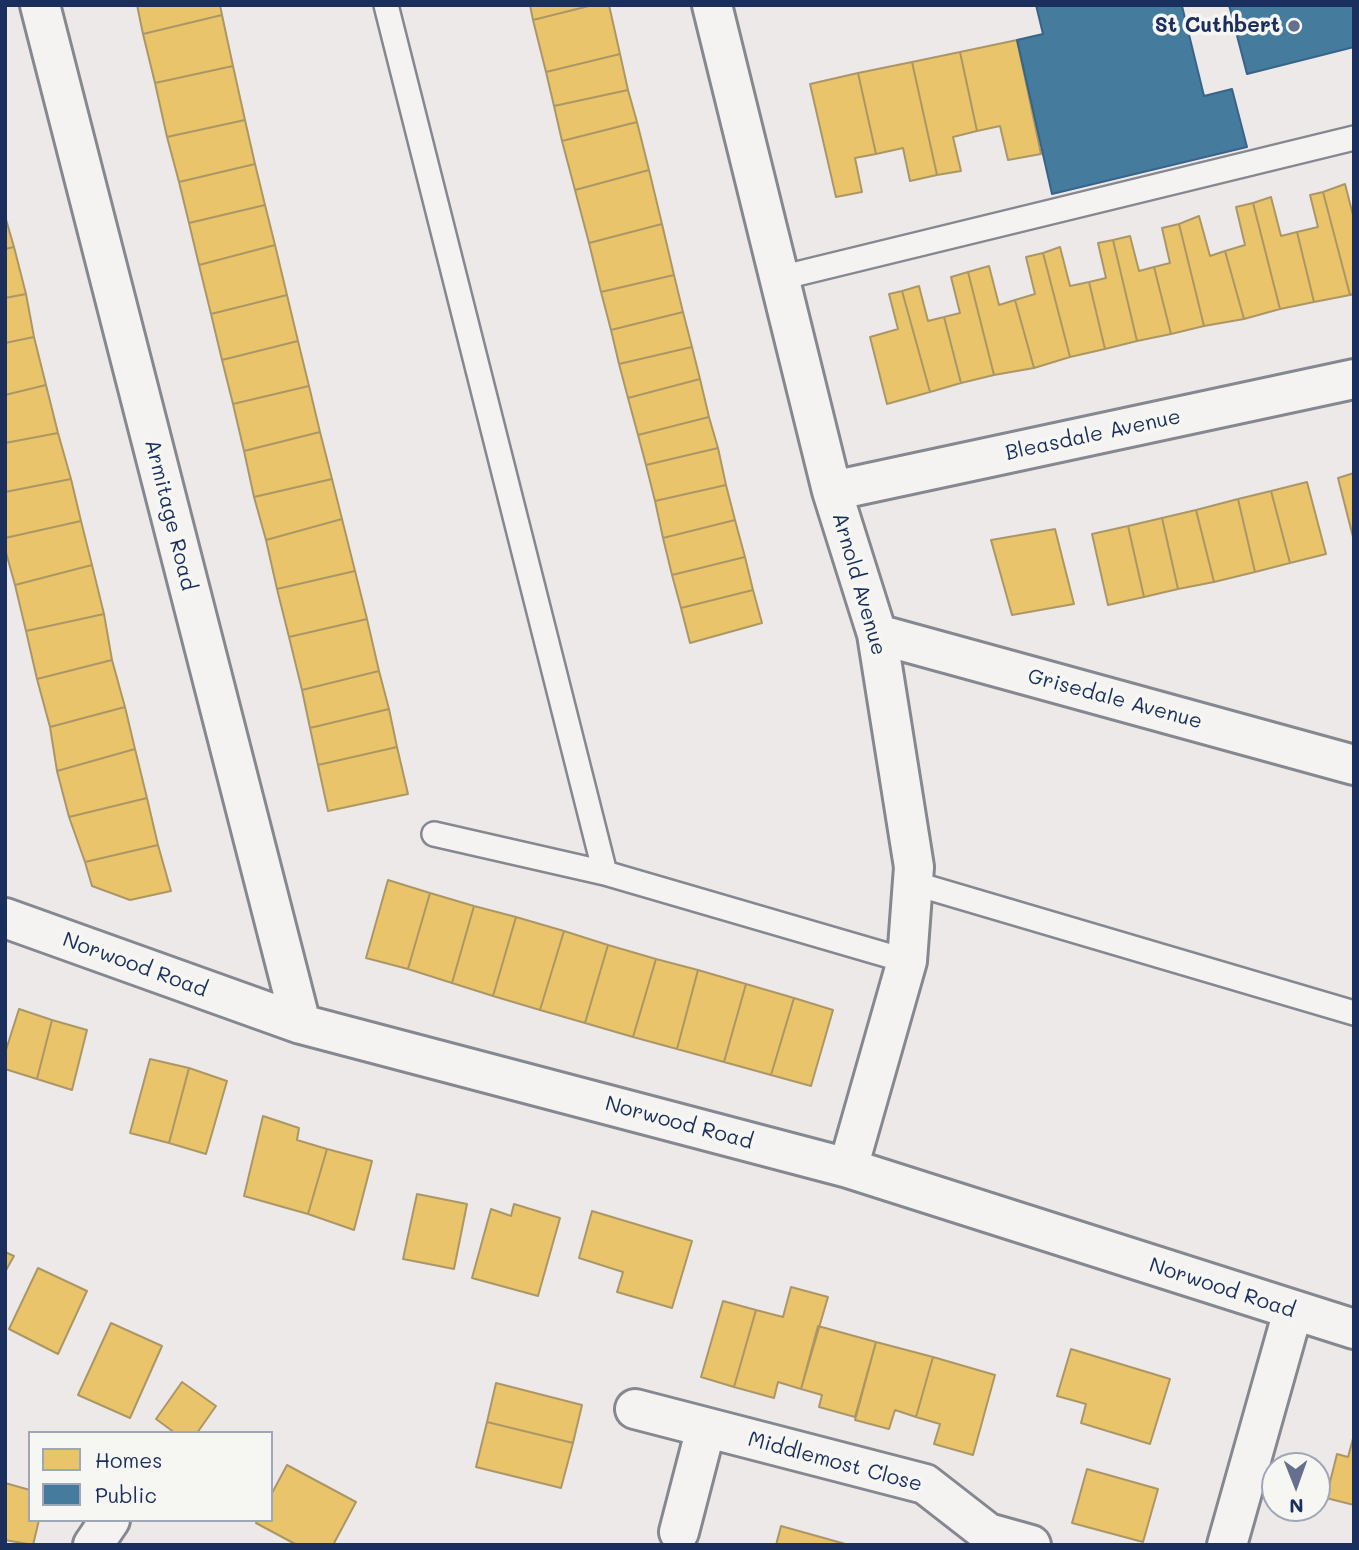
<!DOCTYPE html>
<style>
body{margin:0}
#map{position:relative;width:1359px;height:1550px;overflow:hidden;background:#eee9e9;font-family:Mali,sans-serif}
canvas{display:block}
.frame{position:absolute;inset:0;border:7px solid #1b2f5e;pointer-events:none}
.legend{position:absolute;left:28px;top:1431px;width:245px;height:91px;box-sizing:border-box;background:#f6f6f2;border:2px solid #9ea6b7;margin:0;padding:9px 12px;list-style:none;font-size:21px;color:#1b2f5e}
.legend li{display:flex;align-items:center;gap:14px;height:35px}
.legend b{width:35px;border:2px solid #9ea6b7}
.north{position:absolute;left:1261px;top:1452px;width:70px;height:70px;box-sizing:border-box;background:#f6f6f2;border:2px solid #9ea6b7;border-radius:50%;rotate:179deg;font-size:19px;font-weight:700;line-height:28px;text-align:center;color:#1b2f5e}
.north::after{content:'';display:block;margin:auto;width:24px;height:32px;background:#65708f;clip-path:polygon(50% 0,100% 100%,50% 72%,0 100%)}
</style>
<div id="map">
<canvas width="1359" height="1550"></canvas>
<div class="frame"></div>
<ul class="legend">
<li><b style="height:19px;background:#e9c46a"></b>Homes</li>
<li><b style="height:19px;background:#457b9d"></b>Public</li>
</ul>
<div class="north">N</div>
</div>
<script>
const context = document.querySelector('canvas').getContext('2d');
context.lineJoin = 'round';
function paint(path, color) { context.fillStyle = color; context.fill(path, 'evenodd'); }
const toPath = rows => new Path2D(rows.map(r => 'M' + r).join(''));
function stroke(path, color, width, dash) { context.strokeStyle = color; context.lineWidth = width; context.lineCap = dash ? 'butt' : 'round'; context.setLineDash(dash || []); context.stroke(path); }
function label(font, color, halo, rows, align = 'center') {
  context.font = font + ' Mali,sans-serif'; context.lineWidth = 7; context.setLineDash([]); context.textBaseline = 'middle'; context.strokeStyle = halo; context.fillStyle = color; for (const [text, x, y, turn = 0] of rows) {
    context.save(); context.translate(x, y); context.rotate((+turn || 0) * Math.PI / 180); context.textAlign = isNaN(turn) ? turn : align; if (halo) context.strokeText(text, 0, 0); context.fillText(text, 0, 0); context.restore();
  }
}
const homes = toPath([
 [137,5,220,5,222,15,143,34,137,5],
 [530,5,593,5,533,20,530,5],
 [593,5,609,5,620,54,546,72,533,20,593,5],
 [222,15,233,66,155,83,143,34,222,15],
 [1017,40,1041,154,1008,160,1000,126,977,131,960,52,1017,40],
 [960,52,977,131,953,137,961,171,937,175,912,62,960,52],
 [620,54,628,90,554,106,546,72,620,54],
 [912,62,937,175,910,181,903,148,876,154,858,73,912,62],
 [233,66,245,120,167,137,155,83,233,66],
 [858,73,876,154,855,158,862,192,836,197,810,84,858,73],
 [628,90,637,122,562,141,554,106,628,90],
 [245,120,255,164,179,182,167,137,245,120],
 [637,122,649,170,575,190,562,141,637,122],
 [255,164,265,205,189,223,179,182,255,164],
 [649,170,662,224,589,243,575,190,649,170],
 [1345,184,1354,219,1354,294,1350,295,1323,192,1345,184],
 [1323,192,1350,295,1314,302,1297,232,1318,227,1310,195,1323,192],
 [1271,197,1281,236,1297,232,1314,302,1280,309,1253,203,1271,197],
 [1253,203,1280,309,1244,319,1225,251,1245,245,1236,207,1253,203],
 [265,205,275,245,199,265,189,223,265,205],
 [5,216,14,247,5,249,5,216],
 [1199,216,1210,256,1225,251,1244,319,1204,326,1179,224,1199,216],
 [662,224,674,275,601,292,589,243,662,224],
 [1179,224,1204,326,1171,334,1154,267,1170,263,1162,228,1179,224],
 [1130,236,1139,271,1154,267,1171,334,1137,341,1113,240,1130,236],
 [1113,240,1137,341,1105,349,1089,282,1106,278,1098,243,1113,240],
 [275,245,287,295,211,314,199,265,275,245],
 [14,247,26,294,5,298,5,249,14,247],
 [1060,247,1070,286,1089,282,1105,349,1070,357,1043,253,1060,247],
 [1043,253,1070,357,1034,368,1015,300,1035,294,1026,257,1043,253],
 [989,266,999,305,1015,300,1034,368,994,375,968,272,989,266],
 [968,272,994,375,961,383,944,317,960,313,951,277,968,272],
 [674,275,683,312,611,330,601,292,674,275],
 [919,286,928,321,944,317,961,383,930,392,902,291,919,286],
 [902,291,930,392,887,404,870,337,898,329,889,294,902,291],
 [26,294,34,337,5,343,5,298,26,294],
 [287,295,298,341,222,360,211,314,287,295],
 [683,312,692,347,619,364,611,330,683,312],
 [34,337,46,385,5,395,5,343,34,337],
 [298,341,309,386,233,404,222,360,298,341],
 [692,347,700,379,628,398,619,364,692,347],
 [700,379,709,417,638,435,628,398,700,379],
 [46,385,58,433,5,443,5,395,46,385],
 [309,386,320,432,244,451,233,404,309,386],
 [709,417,718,448,646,465,638,435,709,417],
 [320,432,332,479,254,497,244,451,320,432],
 [58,433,71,479,5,492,5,443,58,433],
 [718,448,726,485,655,501,646,465,718,448],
 [1354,473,1354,541,1338,478,1354,473],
 [71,479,81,521,5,538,5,492,71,479],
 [332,479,342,519,266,540,254,497,332,479],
 [1307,482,1326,554,1290,563,1271,491,1307,482],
 [726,485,735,520,663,538,655,501,726,485],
 [1271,491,1290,563,1255,572,1238,499,1271,491],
 [1238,499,1255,572,1214,582,1196,510,1238,499],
 [1196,510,1214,582,1178,589,1162,518,1196,510],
 [1162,518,1178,589,1144,597,1128,526,1162,518],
 [342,519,355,571,277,589,266,540,342,519],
 [735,520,745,557,672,575,663,538,735,520],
 [81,521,92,565,15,585,5,549,5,538,81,521],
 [1128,526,1144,597,1108,605,1092,534,1128,526],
 [1055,529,1074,604,1012,615,991,540,1055,529],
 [745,557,753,590,681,608,672,575,745,557],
 [92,565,104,614,26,631,15,585,92,565],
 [355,571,367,619,289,637,277,589,355,571],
 [753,590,762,623,690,643,681,608,753,590],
 [104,614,112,660,37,679,26,631,104,614],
 [367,619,379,671,302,690,289,637,367,619],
 [112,660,125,707,50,727,37,679,112,660],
 [379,671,389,709,310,728,302,690,379,671],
 [125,707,135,749,57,771,50,727,125,707],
 [389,709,397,747,318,765,310,728,389,709],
 [397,747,408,794,328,811,318,765,397,747],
 [135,749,147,798,69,817,57,771,135,749],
 [147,798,158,845,85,862,69,817,147,798],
 [158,845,171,891,130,900,92,886,85,862,158,845],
 [388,880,430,893,408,969,366,958,388,880],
 [430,893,474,906,452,983,408,969,430,893],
 [474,906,516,917,493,996,452,983,474,906],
 [516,917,564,931,540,1010,493,996,516,917],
 [564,931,608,945,585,1023,540,1010,564,931],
 [608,945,656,959,633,1037,585,1023,608,945],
 [656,959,698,970,677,1049,633,1037,656,959],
 [698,970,746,984,724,1062,677,1049,698,970],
 [746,984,794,998,771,1075,724,1062,746,984],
 [794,998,833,1010,811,1086,771,1075,794,998],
 [19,1009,52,1020,37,1079,5,1069,5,1053,19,1009],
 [52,1020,87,1030,72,1090,37,1079,52,1020],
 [150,1059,189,1068,169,1143,130,1133,150,1059],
 [189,1068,227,1081,206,1154,169,1143,189,1068],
 [263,1116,299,1128,297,1140,327,1149,308,1214,244,1196,263,1116],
 [327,1149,372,1161,354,1230,308,1214,327,1149],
 [417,1194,467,1204,454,1269,403,1259,417,1194],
 [514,1204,560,1218,538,1296,472,1278,491,1209,511,1216,514,1204],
 [592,1211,692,1241,672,1308,617,1292,623,1272,579,1258,592,1211],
 [5,1252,14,1256,5,1272,5,1252],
 [38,1268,87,1291,58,1354,9,1329,38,1268],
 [791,1287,828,1297,801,1389,778,1382,774,1398,734,1387,756,1310,783,1317,791,1287],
 [723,1301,756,1310,734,1387,701,1377,723,1301],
 [111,1323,162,1346,130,1418,78,1395,111,1323],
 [818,1326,876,1342,855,1417,819,1407,822,1395,801,1389,818,1326],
 [876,1342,933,1357,916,1417,895,1410,889,1429,855,1420,876,1342],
 [1071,1349,1170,1379,1150,1444,1081,1423,1086,1404,1057,1396,1071,1349],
 [933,1357,995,1375,973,1455,934,1444,940,1424,916,1417,933,1357],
 [182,1382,216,1406,197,1433,175,1433,156,1419,182,1382],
 [496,1383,582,1405,573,1443,487,1422,496,1383],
 [487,1422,573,1443,561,1488,476,1467,487,1422],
 [1354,1435,1354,1505,1326,1498,1337,1454,1348,1457,1354,1435],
 [287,1465,356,1502,333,1545,297,1545,256,1523,258,1520,271,1520,271,1495,287,1465],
 [1087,1469,1158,1489,1143,1542,1072,1523,1087,1469],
 [5,1483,30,1490,30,1520,39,1520,33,1545,5,1540,5,1483],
 [781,1526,849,1545,776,1545,781,1526]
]);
const public = toPath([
 [1036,5,1185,5,1182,6,1204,96,1232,89,1247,147,1052,194,1017,40,1043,34,1036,5],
 [1229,5,1354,5,1354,47,1247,74,1229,5]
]);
const service = toPath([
 [386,5,605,873],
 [780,278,1354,138],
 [434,834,605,873,907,961],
 [913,883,1354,1013]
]);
const minor = toPath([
 [40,5,301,1024],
 [712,5,832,491,877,634,914,867,907,961,848,1168],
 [832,491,1354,379],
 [877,634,1354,765],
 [5,918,301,1024,848,1168,1354,1329],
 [635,1409,925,1484,988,1533,1031,1545],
 [679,1532,706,1428],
 [93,1545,110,1520],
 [1227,1545,1293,1311]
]);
const markers = [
 [1294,26,7,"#65708f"]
];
const poiNames = [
 ["St Cuthbert",1280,26]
];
const streetNames = [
 ["Bleasdale Avenue",1093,435,-12],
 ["Armitage Road",170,515,76],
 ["Arnold Avenue",859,584,74],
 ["Grisedale Avenue",1115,699,15],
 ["Norwood Road",135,965,20],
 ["Norwood Road",679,1123,15],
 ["Norwood Road",1222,1288,18],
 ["Middlemost Close",835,1462,15]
];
paint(homes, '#e9c46a');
stroke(homes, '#ab9766', 2);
paint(public, '#457b9d');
stroke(public, '#38648a', 2);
stroke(service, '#868890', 28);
stroke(minor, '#868890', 44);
stroke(service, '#f4f3f2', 23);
stroke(minor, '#f4f3f2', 38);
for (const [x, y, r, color] of markers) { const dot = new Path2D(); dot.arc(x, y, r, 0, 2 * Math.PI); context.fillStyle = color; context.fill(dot); stroke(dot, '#f6f6f2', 2.5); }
label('bold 21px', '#1b2f5e', '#f6f6f2', poiNames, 'right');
label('21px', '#1b2f5e', '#f6f6f2', streetNames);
</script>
